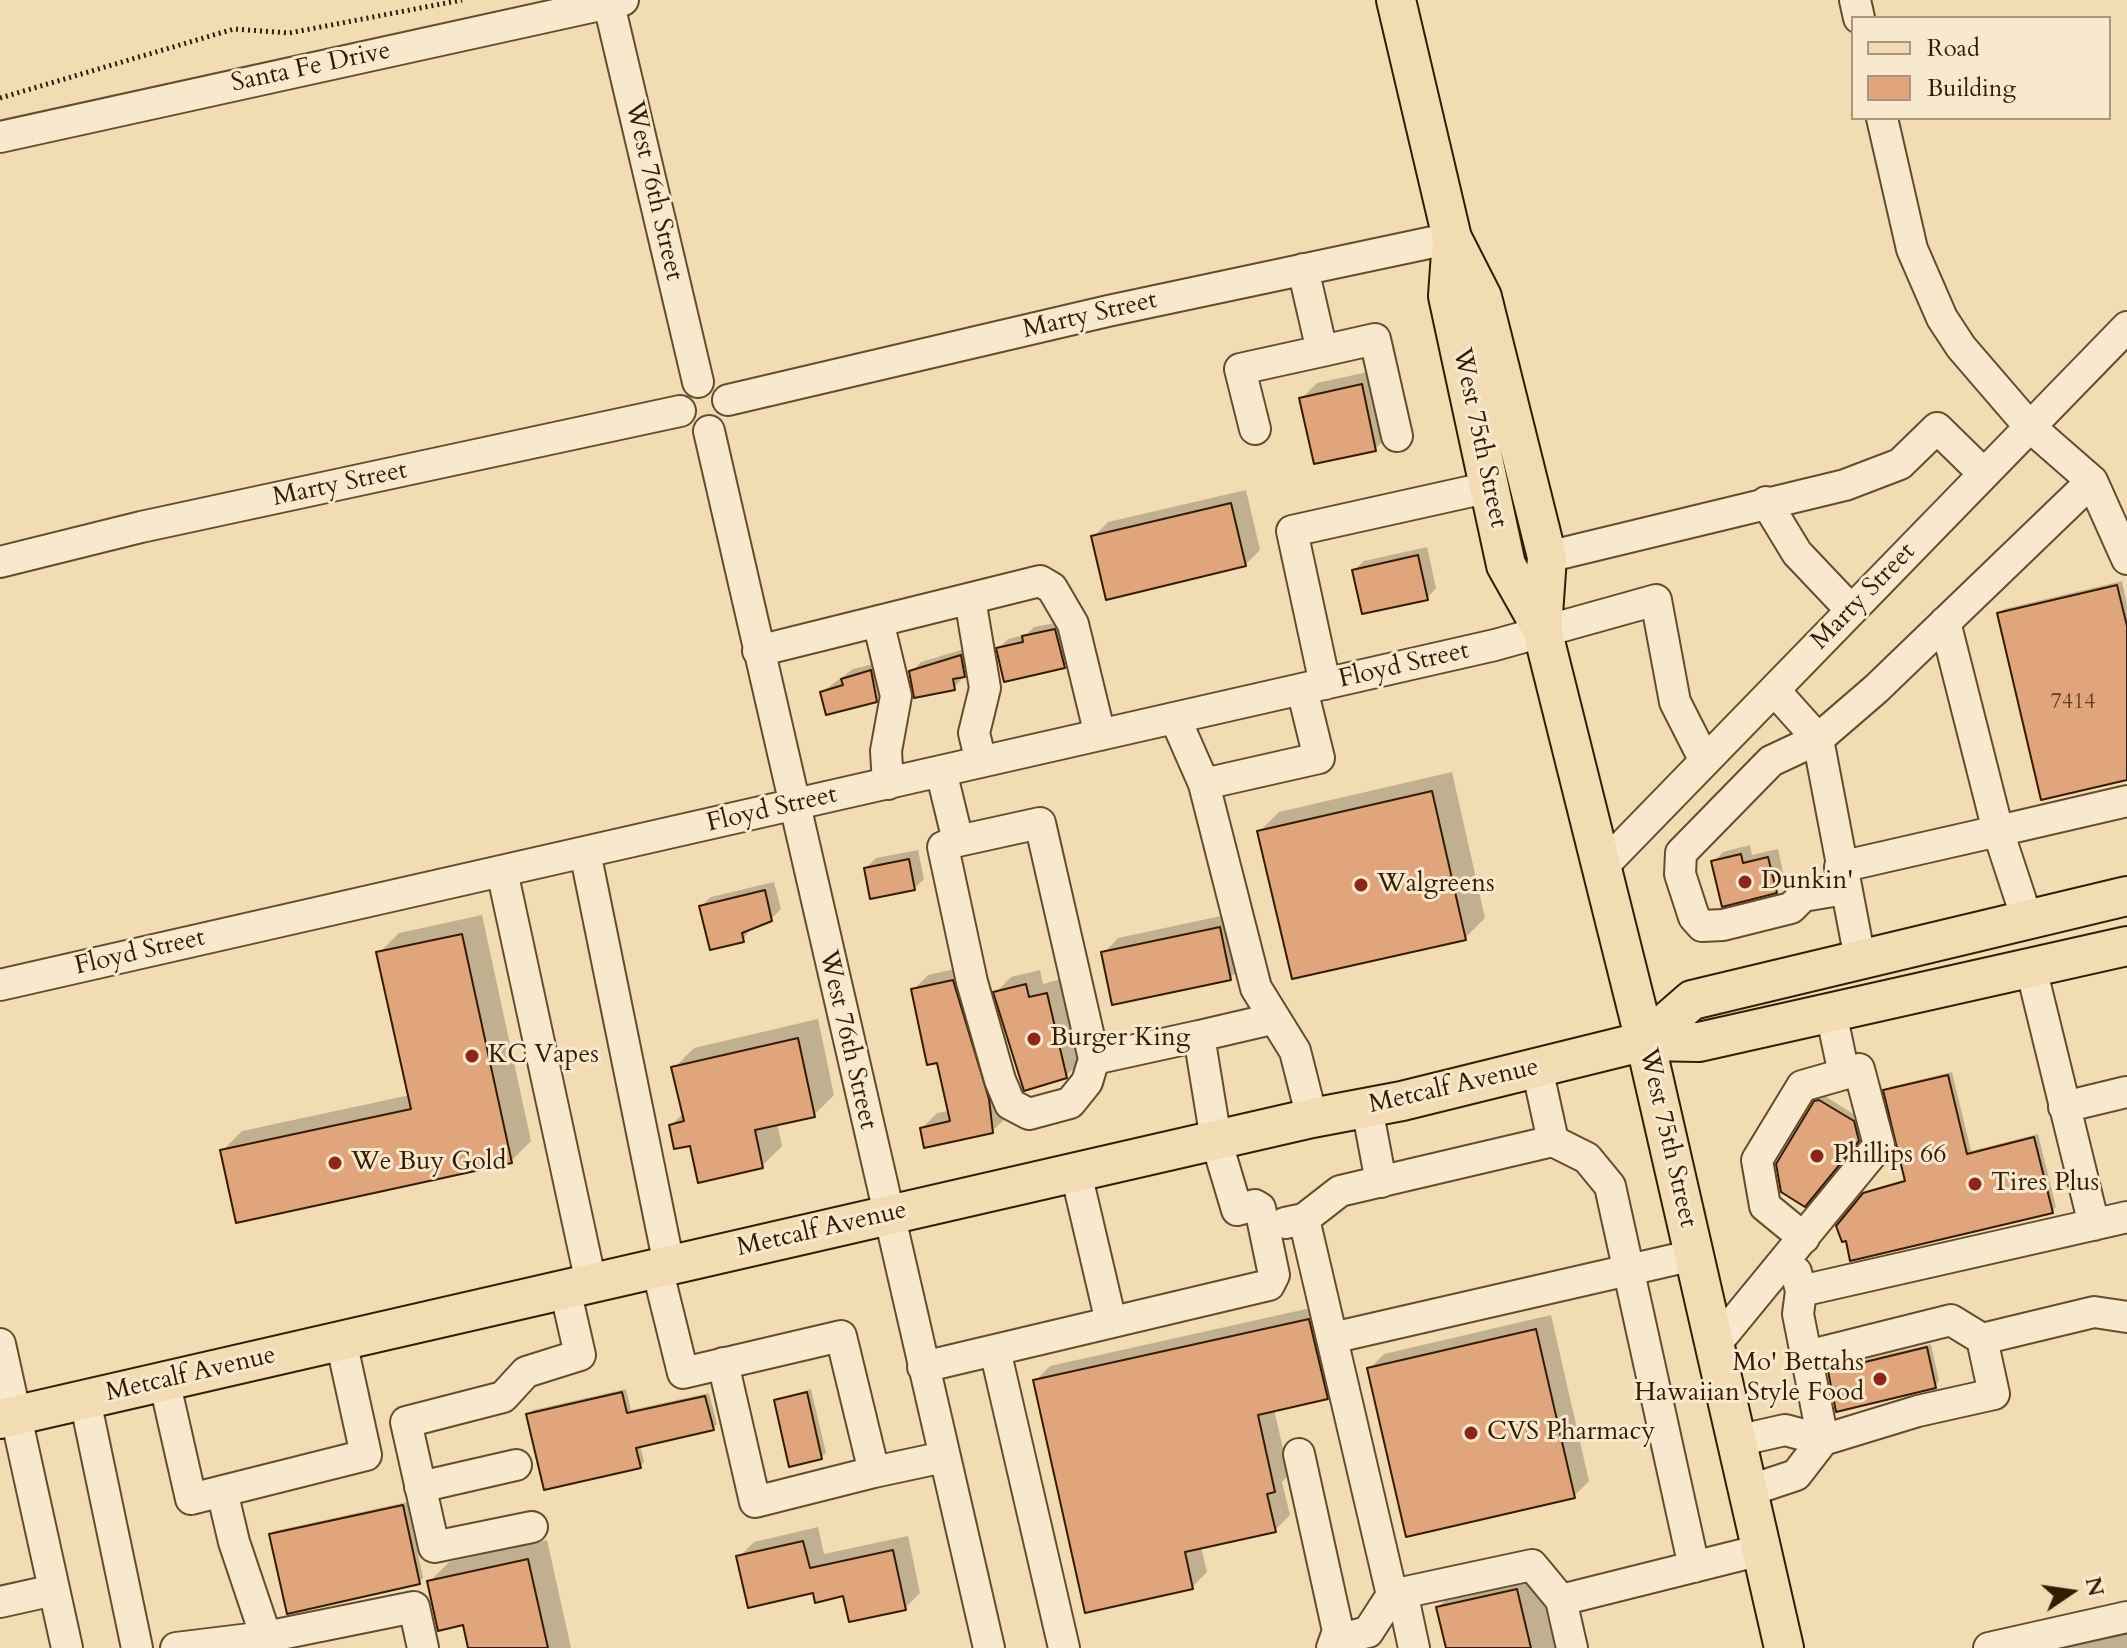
<!DOCTYPE html>
<style>
body{margin:0}
#map{position:relative;width:2127px;height:1648px;overflow:hidden;background:#f2dcb3;font-family:Cardo,serif}
canvas{display:block}
.legend{position:absolute;left:1851px;top:16px;width:260px;height:104px;box-sizing:border-box;background:#f7e8ce;border:2px solid #a9967c;margin:0;padding:10px 14px;list-style:none;font-size:24px;color:#341c00}
.legend li{display:flex;align-items:center;gap:16px;height:40px}
.legend b{width:40px;border:2px solid #a9967c}
.north{position:absolute;left:2031px;top:1552px;width:80px;height:80px;-webkit-text-stroke:6px #f7e8ce;paint-order:stroke;rotate:77deg;font-size:22px;font-weight:700;line-height:32px;text-align:center;color:#341c00}
.north::after{content:'';display:block;margin:auto;width:28px;height:36px;background:#341c00;clip-path:polygon(50% 0,100% 100%,50% 72%,0 100%)}
</style>
<div id="map">
<canvas width="2127" height="1648"></canvas>
<ul class="legend">
<li><b style="height:10px;background:#f2dcb3"></b>Road</li>
<li><b style="height:22px;background:#e1a57c"></b>Building</li>
</ul>
<div class="north">N</div>
</div>
<script>
const context = document.querySelector('canvas').getContext('2d');
context.lineJoin = 'round';
function paint(path, color) { context.fillStyle = color; context.fill(path, 'evenodd'); }
const toPath = rows => new Path2D(rows.map(r => 'M' + r).join(''));
function stroke(path, color, width, dash) { context.strokeStyle = color; context.lineWidth = width; context.lineCap = dash ? 'butt' : 'round'; context.setLineDash(dash || []); context.stroke(path); }
function label(font, color, halo, rows, align = 'center') {
  context.font = font + ' Cardo,serif'; context.lineWidth = 6; context.setLineDash([]); context.textBaseline = 'middle'; context.strokeStyle = halo; context.fillStyle = color; for (const [text, x, y, turn = 0] of rows) {
    context.save(); context.translate(x, y); context.rotate((+turn || 0) * Math.PI / 180); context.textAlign = isNaN(turn) ? turn : align; if (halo) context.strokeText(text, 0, 0); context.fillText(text, 0, 0); context.restore();
  }
}
const shadow = toPath([
 [1377,370,1390,434,1375,449,1302,398,1317,383],
 [1246,490,1260,550,1245,565,1093,537,1108,522],
 [1427,547,1436,588,1427,598,1354,570,1364,561],
 [2122,581,2127,604,2127,778,1999,613,2004,609],
 [1065,621,1074,657,1064,666,999,648,1008,639,1026,635,1034,627],
 [971,647,974,665,954,688,911,672,921,662],
 [881,662,885,691,876,700,822,692,853,669],
 [1452,772,1485,918,1465,938,1259,832,1279,812],
 [1750,845,1752,855,1778,849,1785,882,1776,891,1714,861,1723,852],
 [918,850,924,879,914,889,866,868,876,858],
 [774,882,781,909,771,919,752,927,743,940,701,906,711,897],
 [1235,913,1245,963,1230,978,1104,953,1118,938],
 [482,915,531,1141,511,1161,222,1151,242,1131,410,1095,379,953,399,933],
 [968,966,1008,1116,992,1131,922,1128,937,1113,949,1111,938,1060,913,990,928,975],
 [1040,970,1043,984,1061,979,1081,1061,1066,1076,996,992,1011,977],
 [818,1019,834,1095,814,1115,777,1123,782,1146,762,1166,691,1143,671,1125,684,1113,674,1068,694,1048],
 [1952,1072,1971,1151,2038,1134,2056,1207,2052,1211,1864,1195,1869,1190,1906,1179,1885,1091,1890,1087],
 [1825,1096,1858,1117,1863,1135,1809,1200,1816,1102],
 [1324,1305,1342,1382,1327,1397,1274,1409,1289,1475,1282,1482,1290,1515,1275,1530,1201,1547,1207,1572,1192,1587,1035,1381,1050,1366],
 [1551,1315,1589,1481,1574,1496,1369,1369,1384,1354],
 [1931,1344,1939,1381,1935,1386,1837,1410,1830,1371,1834,1367],
 [626,1389,631,1410,709,1393,717,1424,713,1428,640,1445,644,1462,640,1466,529,1414,533,1410],
 [811,1389,826,1453,821,1457,776,1400],
 [407,1502,423,1578,419,1582,271,1535,275,1531],
 [818,1527,824,1554,908,1536,920,1593,905,1608,845,1594,814,1591,739,1557,754,1542],
 [547,1540,571,1648,470,1648,465,1623,429,1582,449,1562],
 [1536,1570,1555,1648,1448,1648,1438,1608,1458,1587],
 [2127,1623,2127,1648,2045,1648]
]);
const building = toPath([
 [1362,384,1376,451,1314,464,1299,398,1362,384],
 [1231,503,1246,566,1106,600,1091,536,1231,503],
 [1418,555,1428,600,1362,614,1352,570,1418,555],
 [2117,585,2127,626,2127,780,2041,800,1997,613,2117,585],
 [1055,629,1065,668,1004,682,996,648,1023,642,1022,636,1055,629],
 [961,655,965,677,953,679,955,690,914,698,909,671,961,655],
 [871,670,877,702,826,715,820,692,843,685,841,679,871,670],
 [1432,791,1466,940,1292,979,1257,831,1432,791],
 [1741,854,1743,863,1768,857,1777,893,1722,907,1711,861,1741,854],
 [909,859,915,890,870,899,864,868,909,859],
 [765,890,772,921,742,933,744,942,710,950,699,906,765,890],
 [1220,927,1231,980,1112,1005,1101,952,1220,927],
 [462,934,512,1163,236,1223,220,1150,411,1109,376,952,462,934],
 [953,980,989,1099,993,1133,924,1148,920,1128,950,1121,937,1063,927,1065,911,989,953,980],
 [1026,984,1029,997,1047,993,1067,1078,1024,1091,993,992,1026,984],
 [798,1038,815,1117,755,1130,763,1168,698,1183,690,1146,674,1149,669,1125,684,1121,671,1067,798,1038],
 [1948,1075,1967,1154,2034,1137,2053,1213,1850,1261,1846,1241,1842,1242,1836,1226,1863,1193,1905,1181,1883,1090,1948,1075],
 [1819,1100,1854,1121,1859,1141,1805,1207,1781,1192,1776,1164,1814,1101,1819,1100],
 [1309,1319,1328,1399,1258,1415,1275,1492,1267,1494,1276,1532,1185,1552,1193,1589,1085,1613,1033,1380,1309,1319],
 [1536,1329,1575,1498,1406,1537,1367,1368,1536,1329],
 [1927,1347,1936,1388,1836,1412,1828,1371,1927,1347],
 [622,1392,627,1413,705,1396,714,1430,636,1448,641,1468,544,1490,526,1414,622,1392],
 [807,1392,822,1459,789,1467,774,1400,807,1392],
 [403,1505,420,1584,287,1614,269,1534,403,1505],
 [803,1541,810,1568,893,1550,906,1610,849,1622,843,1596,815,1603,813,1593,748,1608,736,1556,803,1541],
 [528,1559,548,1648,468,1648,463,1625,438,1631,427,1581,528,1559],
 [1517,1589,1531,1648,1446,1648,1436,1607,1517,1589]
]);
const path = toPath([
 [0,98,234,29,289,33,462,0]
]);
const minor = toPath([
 [608,0,698,382],
 [1855,0,1859,18],
 [1882,118,1912,249,1942,318,1961,347,2029,426,2092,481],
 [0,137,623,0],
 [1322,351,1375,339,1397,436],
 [728,400,1108,311,1452,238],
 [1255,429,1240,369,1322,351,1303,269],
 [709,431,989,1648],
 [1766,502,1797,553,1851,610],
 [1547,557,1845,485,1900,464,1937,428,1983,473],
 [0,562,141,527,680,411],
 [970,599,985,688,974,733,981,762],
 [878,621,896,696,886,751,888,784],
 [758,651,1040,581,1052,588,1073,624,1100,735],
 [1325,684,1292,531,1490,487],
 [1302,689,1319,758,1204,784,1256,988,1295,1051,1312,1118],
 [1775,691,1818,739,1771,761,1681,853,1680,874,1694,917,1702,926,1723,925,1791,908,1803,896,1845,889],
 [1175,718,1204,784],
 [941,771,958,841,1040,823,1094,1059,1199,1036],
 [958,841,943,847,972,982,1000,1080,1010,1104,1029,1114,1070,1103,1087,1082,1094,1059],
 [585,852,669,1265],
 [1602,867,2127,327],
 [1840,867,1998,831,1945,622],
 [502,871,591,1283],
 [2027,919,1998,831,2127,801],
 [1860,959,1818,739,1876,689,2092,481,2127,559],
 [2031,968,2094,1225],
 [0,985,1495,645,1656,600,1675,702,1705,761],
 [1537,1068,1553,1141],
 [2064,1107,2126,1092],
 [1367,1108,1381,1182],
 [1076,1173,1111,1322],
 [1304,1219,1340,1191,1553,1141,1587,1158,1610,1186,1694,1567],
 [1285,1223,1304,1219,1392,1595,1532,1565,1561,1600,1572,1648],
 [1804,1238,1765,1206,1757,1160,1802,1086,1844,1074,1831,1013],
 [657,1268,683,1373,841,1336,874,1472,944,1457],
 [1801,1291,2127,1217],
 [1332,1338,1694,1255],
 [1982,1339,2094,1312,2127,1317],
 [0,1344,67,1648],
 [1714,1346,1879,1145,1859,1069,1844,1074],
 [995,1350,1064,1648],
 [723,1363,755,1502,874,1472],
 [923,1367,1269,1285,1274,1275,1260,1208,1255,1205,1237,1210,1216,1140,1199,1036,1272,1019],
 [164,1380,191,1499,366,1455,341,1341],
 [85,1400,137,1648],
 [1736,1441,1785,1430,1823,1440,1918,1411,1994,1394,1982,1339,1951,1320,1807,1356],
 [1299,1454,1338,1631,1332,1648],
 [420,1487,516,1465],
 [1748,1491,1796,1475,1823,1440,1798,1314,1801,1291,1796,1272],
 [532,1527,434,1547,406,1422,503,1397,526,1372,580,1355,565,1289],
 [1402,1592,1414,1648],
 [1561,1600,1761,1550],
 [0,1602,54,1590],
 [1335,1640,1368,1632,1392,1595],
 [176,1648,266,1637,234,1542,222,1491],
 [269,1648,266,1637,414,1607,423,1648],
 [1989,1648,2127,1617]
]);
const major = toPath([
 [1396,0,1452,238,1482,297,1547,557,1542,629],
 [1452,238,1448,296,1506,565,1542,629,1645,1041,1784,1648],
 [1645,1041,1692,1000,2127,896],
 [0,1419,1312,1118,1402,1101,1645,1041,1699,1042,2127,946]
]);
const markers = [
 [1745,882,8,"#8f2418"],
 [1361,885,8,"#8f2418"],
 [1034,1039,8,"#8f2418"],
 [472,1056,8,"#8f2418"],
 [1817,1156,8,"#8f2418"],
 [335,1163,8,"#8f2418"],
 [1975,1184,8,"#8f2418"],
 [1880,1379,8,"#8f2418"],
 [1471,1433,8,"#8f2418"]
];
const numberNames = [
 ["7414",2073,703]
];
const streetNames = [
 ["Santa Fe Drive",311,68,-12],
 ["West 76th Street",653,191,77],
 ["Marty Street",1090,316,-13],
 ["West 75th Street",1479,438,78],
 ["Marty Street",340,485,-12],
 ["Marty Street",1864,597,-46],
 ["Floyd Street",1404,666,-13],
 ["Floyd Street",772,810,-13],
 ["Floyd Street",140,953,-13],
 ["West 76th Street",847,1040,77],
 ["Metcalf Avenue",1454,1087,-13],
 ["West 75th Street",1667,1138,77],
 ["Metcalf Avenue",822,1230,-13],
 ["Metcalf Avenue",191,1375,-13]
];
const poiNames = [
 ["Dunkin'",1761,882],
 ["Walgreens",1377,885],
 ["Burger King",1050,1039],
 ["KC Vapes",488,1056],
 ["Phillips 66",1833,1156],
 ["We Buy Gold",351,1163],
 ["Tires Plus",1991,1184],
 ["Mo' Bettahs",1864,1364,"right"],
 ["Hawaiian Style Food",1864,1394,"right"],
 ["CVS Pharmacy",1487,1433]
];
paint(shadow, '#0003');
paint(building, '#e1a57c');
stroke(building, '#341c00', 2);
stroke(minor, '#644c2d', 34);
stroke(major, '#341c00', 42);
stroke(path, '#341c00', 5, [2, 4]);
stroke(minor, '#f7e8ce', 30);
stroke(major, '#f2dcb3', 38);
for (const [x, y, r, color] of markers) { const dot = new Path2D(); dot.arc(x, y, r, 0, 2 * Math.PI); context.fillStyle = color; context.fill(dot); stroke(dot, '#f7e8ce', 3); }
label('22px', '#5f3e1f', null, numberNames);
label('26px', '#341c00', '#f7e8ce', streetNames);
label('26px', '#341c00', '#f7e8ce', poiNames, 'left');
</script>
